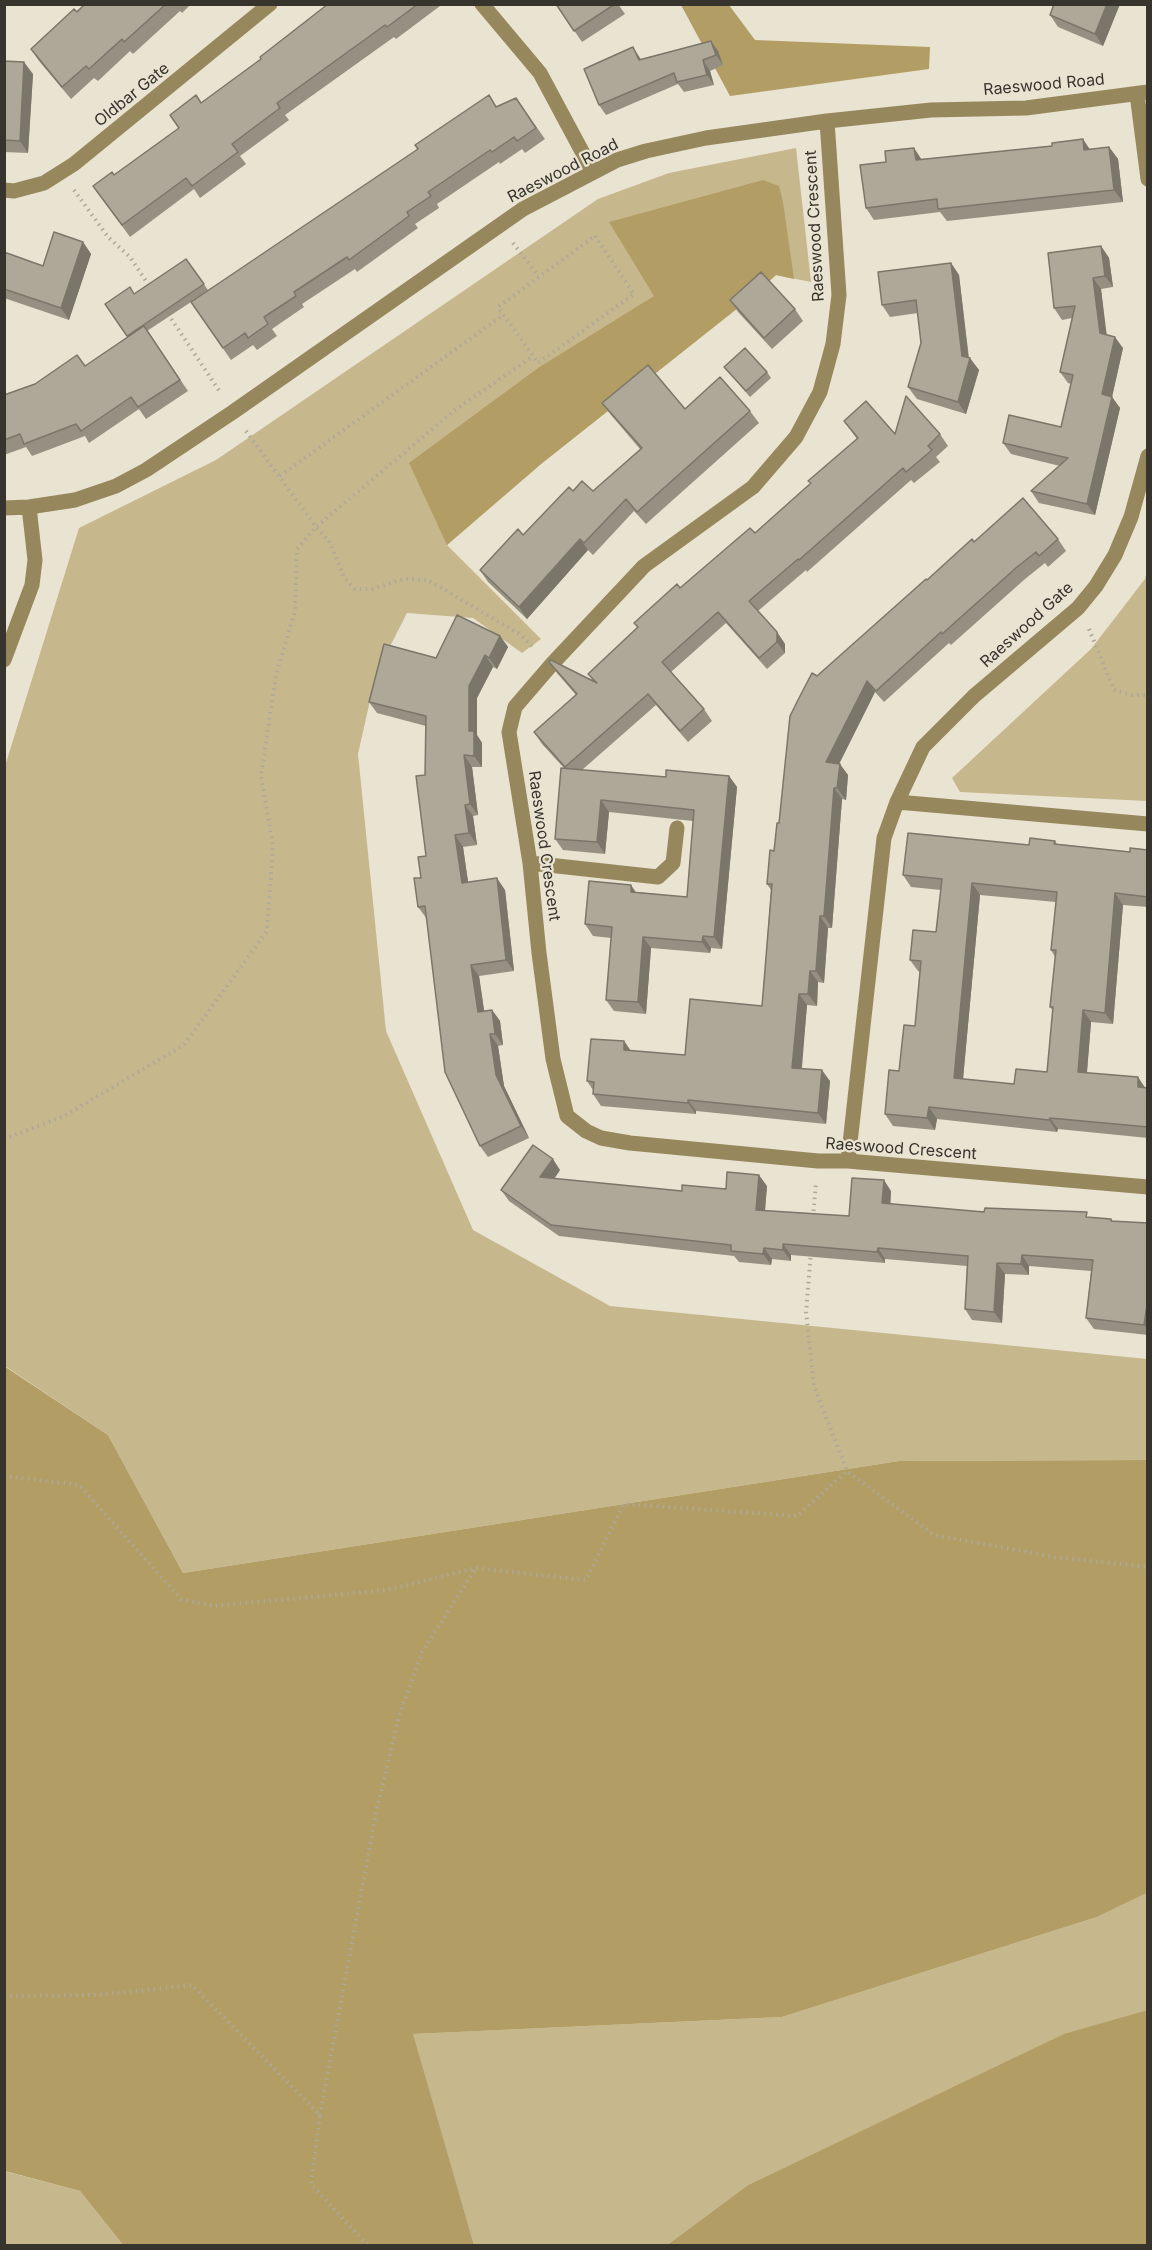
<!DOCTYPE html>
<style>
body{margin:0}
#map{position:relative;width:1152px;height:2250px;overflow:hidden;background:#e9e3d1;font-family:Inter,sans-serif}
canvas{display:block}
.frame{position:absolute;inset:0;border:6px solid #37342e;pointer-events:none}
</style>
<div id="map">
<canvas width="1152" height="2250"></canvas>
<div class="frame"></div>
</div>
<script>
const context = document.querySelector('canvas').getContext('2d');
context.lineJoin = 'round';
function paint(path, color) { context.fillStyle = color; context.fill(path, 'evenodd'); }
const toPath = rows => new Path2D(rows.map(r => 'M' + r).join(''));
function stroke(path, color, width, dash) { context.strokeStyle = color; context.lineWidth = width; context.lineCap = dash ? 'butt' : 'round'; context.setLineDash(dash || []); context.stroke(path); }
function label(font, color, halo, rows, align = 'center') {
  context.font = font + ' Inter,sans-serif'; context.lineWidth = 4.5; context.setLineDash([]); context.textBaseline = 'middle'; context.strokeStyle = halo; context.fillStyle = color; for (const [text, x, y, turn = 0] of rows) {
    context.save(); context.translate(x, y); context.rotate((+turn || 0) * Math.PI / 180); context.textAlign = isNaN(turn) ? turn : align; if (halo) context.strokeText(text, 0, 0); context.fillText(text, 0, 0); context.restore();
  }
}
const green = toPath([
 [796,148,811,282,776,275,753,296,541,464,447,545,541,639,522,653,473,618,407,613,376,674,358,754,386,1031,473,1230,610,1306,1147,1359,1147,1460,899,1461,183,1573,108,1435,5,1366,5,766,79,528,216,460,598,199,669,173],
 [1147,570,1147,801,960,792,952,778,1091,649,1145,579],
 [1147,1893,1147,2010,1064,2035,748,2185,667,2245,474,2245,412,2034,782,2017,1097,1917],
 [4,2171,80,2191,123,2245,5,2245]
]);
const forest = toPath([
 [681,5,729,5,755,40,930,47,929,69,730,96],
 [763,180,779,186,783,202,794,279,776,275,753,296,541,464,447,545,409,463,538,368,654,296,609,222],
 [4,1366,108,1435,183,1573,899,1461,1147,1460,1147,1893,1097,1917,782,2017,413,2034,474,2245,123,2245,80,2191,5,2171],
 [1147,2010,1147,2245,667,2245,748,2185,1064,2034]
]);
const path = toPath([
 [74,190,108,237,130,257,150,287],
 [595,236,634,294,538,363,498,307,595,236],
 [513,243,538,276],
 [168,314,220,392],
 [246,431,316,527,329,541,344,577,355,589,372,589,404,579,428,580,521,635,534,648],
 [280,476,503,315],
 [1089,629,1114,690,1132,695,1148,695],
 [4,1139,64,1116,184,1045,267,931,273,846,261,776,276,675,295,611,297,549,316,527,455,410,532,357],
 [813,1217,816,1183],
 [811,1252,806,1312,814,1386,847,1471,934,1535,1055,1557,1148,1567],
 [4,1476,79,1485,181,1599,213,1606,387,1590,476,1568,586,1580,624,1504,797,1516,847,1471],
 [4,1996,98,1995,192,1985,320,2115,311,2184,368,2246],
 [320,2115,376,1813,399,1716,422,1652,476,1568]
]);
const minor = toPath([
 [482,4,540,73,593,172],
 [1137,94,1148,179],
 [827,121,839,295,833,344,820,392,796,437,753,487,644,566,552,664,515,707,509,732,530,863,539,953,553,1059,567,1116,586,1131,601,1138,630,1143,818,1161,848,1161,1148,1187],
 [4,190,14,191,44,183,74,164,270,4],
 [4,508,29,507,75,500,116,486,146,470,233,412,523,209,617,160,646,151,706,138,827,121,931,110,1026,108,1148,92],
 [4,660,32,585,35,560,29,507],
 [897,802,1148,824],
 [530,863,658,877,673,863,677,828],
 [848,1161,884,838,897,802,923,747,974,696,1078,608,1096,586,1115,555,1131,517,1148,456]
]);
const wall = toPath([
 [85,4,191,4,182,13,180,11,133,54,130,51,98,81,94,78,71,99,39,61,31,49],
 [328,4,439,4,440,6,396,39,394,37,285,115,289,120,240,156,246,164,200,198,194,189,130,237,93,186,114,175,179,128,201,103,261,59],
 [556,4,618,4,625,14,582,42],
 [1054,4,1120,4,1103,46,1058,27,1050,15],
 [711,41,718,51,723,65,710,71,714,85,684,92,678,84,606,115,599,105,641,59],
 [4,61,33,74,28,153,4,152],
 [516,98,545,139,525,153,522,149,500,164,499,162,437,204,439,208,415,224,418,228,357,272,355,269,302,304,304,307,272,329,277,336,257,350,253,345,231,360,191,302,147,331,188,391,146,419,139,409,89,443,85,436,32,456,26,447,4,455,4,395,85,366,127,337,134,294,186,259,208,290,497,106],
 [1109,147,1118,159,1123,202,947,221,940,212,874,220,866,208,922,159,1090,149],
 [83,242,91,254,69,320,4,298,4,252,43,266],
 [1101,246,1109,258,1113,287,1101,289,1106,335,1123,348,1112,397,1120,408,1095,515,1039,503,1031,491,1060,466,1011,454,1003,443,1061,427,1071,384,1068,383,1060,372,1072,318,1062,320,1054,308],
 [951,263,959,275,969,358,979,370,966,414,917,399,908,387,921,343,918,313,890,317,882,305],
 [730,300,795,309,803,321,772,349,738,312],
 [724,367,767,372,771,378,750,397],
 [602,403,685,409,750,411,759,423,646,524,634,511,593,555,588,550,527,619,488,582,480,570,523,535,573,491,593,491,640,449,611,415],
 [844,421,895,434,940,434,948,446,936,457,940,462,914,483,911,480,807,572,806,570,758,611,777,632,785,644,785,653,767,669,726,623,671,672,704,709,712,721,688,742,656,705,582,770,666,777,729,776,737,787,722,949,711,948,710,953,651,948,646,1014,614,1011,606,1000,611,938,593,936,585,924,636,892,687,897,693,821,609,812,605,854,563,850,555,839,564,768,542,744,534,732,576,695,557,673,549,662,593,680,588,674,638,628,634,623,755,533,810,484,857,439],
 [1058,539,1066,551,1048,567,1045,563,1025,579,951,645,949,643,884,702,875,692,839,764,848,775,846,800,842,799,832,928,828,928,824,983,818,982,817,1006,807,1005,801,1068,830,1081,826,1124,696,1111,696,1114,601,1106,593,1094,593,1090,587,1081,624,1041,631,1051,685,1055,762,1006,771,890,767,884,779,823,817,676,927,580,974,542],
 [500,636,508,647,497,669,493,667,477,698,477,735,482,743,482,767,472,767,478,815,473,816,477,845,463,847,468,882,505,890,514,971,479,976,484,1011,492,1010,500,1021,503,1045,498,1046,504,1086,529,1138,488,1157,480,1146,427,919,418,907,421,878,426,856,426,726,377,713,369,702,436,658],
 [1055,841,1057,844,1130,852,1148,850,1148,907,1123,905,1113,1024,1091,1022,1087,1073,1148,1088,1148,1138,1058,1129,1057,1132,937,1119,935,1130,893,1126,885,1114,915,1026,920,972,918,971,910,960,936,932,941,890,911,887,903,875,1029,845],
 [980,895,1056,902,1051,950,1055,957,1050,1007,1053,1011,1047,1072,1014,1084,963,1079],
 [560,1170,554,1179,682,1191,767,1186,765,1211,849,1216,891,1191,890,1204,984,1212,1111,1219,1113,1221,1148,1223,1148,1335,1094,1329,1086,1318,1091,1271,1029,1266,1029,1275,1005,1274,1002,1323,972,1320,965,1309,967,1266,885,1259,885,1263,791,1255,791,1261,772,1259,771,1265,739,1262,734,1256,559,1236,509,1201,501,1190]
]);
const shadedWall = toPath([
 [1107,4,1120,4,1103,46,1095,34],
 [711,41,718,51,723,65,716,55],
 [633,47,640,58,646,70,639,60],
 [703,60,710,71,714,85,707,75],
 [24,62,33,74,28,153,20,141],
 [1083,139,1091,151,1084,150],
 [1109,147,1118,159,1123,202,1114,190],
 [914,148,922,160,916,160],
 [83,242,91,254,69,320,61,308],
 [1101,246,1109,258,1113,287,1105,276],
 [951,263,959,275,969,362,970,358,979,370,966,414,958,402,962,356],
 [1093,278,1101,289,1108,345,1100,333],
 [1115,337,1123,348,1110,406,1102,394],
 [1112,397,1120,408,1095,515,1087,504],
 [580,539,588,550,527,619,519,607],
 [777,632,785,644,785,653,777,642],
 [500,636,508,647,497,669,489,658],
 [485,655,493,667,477,698,477,735,482,743,482,767,474,756,469,731,469,686],
 [867,681,875,692,834,774,826,762],
 [464,755,472,767,478,815,470,804],
 [840,764,848,775,846,800,837,788],
 [729,776,737,787,722,949,714,937],
 [834,788,842,799,832,928,824,916],
 [601,800,609,812,605,854,597,842],
 [465,805,473,816,477,845,469,833],
 [455,835,463,847,470,895,462,883],
 [497,878,505,890,514,971,506,960],
 [972,883,980,895,962,1090,954,1078],
 [631,885,639,897,631,892],
 [1115,893,1123,905,1113,1024,1105,1013],
 [820,916,828,928,824,983,816,971],
 [703,936,711,948,710,953,702,942],
 [643,937,651,948,646,1014,638,1002],
 [471,965,479,976,486,1023,478,1012],
 [810,971,818,982,817,1006,808,994],
 [799,994,807,1005,801,1079,792,1068],
 [492,1010,500,1021,503,1045,495,1034],
 [1083,1010,1091,1022,1086,1083,1078,1072],
 [490,1034,498,1046,504,1086,529,1138,521,1126,496,1075],
 [624,1041,632,1053,624,1050],
 [822,1070,830,1081,826,1124,818,1113],
 [1138,1077,1146,1089,1138,1087],
 [688,1100,696,1111,696,1114,688,1103],
 [929,1107,937,1119,935,1130,927,1118],
 [1050,1118,1058,1129,1057,1132,1049,1120],
 [553,1159,560,1170,547,1189,540,1177],
 [759,1175,767,1186,764,1221,756,1210],
 [884,1180,891,1191,890,1214,882,1203],
 [783,1244,791,1255,791,1261,783,1250],
 [764,1248,772,1259,771,1265,763,1254],
 [878,1248,885,1259,885,1263,877,1252],
 [1022,1255,1029,1266,1029,1275,1021,1264],
 [997,1263,1005,1274,1002,1323,994,1312],
 [1148,1298,1148,1329,1144,1325]
]);
const building = toPath([
 [85,4,166,4,124,42,122,39,89,69,86,66,62,87,31,49,74,9,77,12,85,4],
 [328,4,418,4,387,27,385,25,277,103,280,108,232,144,238,152,192,186,186,178,122,225,93,186,112,172,114,175,179,128,170,115,196,95,201,103,261,59,260,57,328,4],
 [556,4,615,4,574,31,556,4],
 [1054,4,1107,4,1095,34,1050,15,1054,4],
 [711,41,716,55,703,60,707,75,677,82,674,73,599,105,584,69,633,47,639,60,711,41],
 [4,61,24,62,20,141,4,140,4,61],
 [489,95,496,107,516,98,536,128,517,141,514,137,492,152,490,150,428,192,431,196,407,212,409,216,349,260,347,257,294,292,296,296,264,317,268,324,248,338,245,333,223,348,191,302,418,149,415,145,489,95],
 [1083,139,1084,150,1109,147,1114,190,938,209,937,199,866,208,860,165,886,162,885,151,914,148,916,160,1052,146,1052,143,1083,139],
 [54,232,83,242,61,308,4,289,4,252,43,266,54,232],
 [1101,246,1105,276,1093,278,1100,333,1115,337,1102,394,1112,397,1087,504,1031,491,1068,458,1003,443,1009,415,1061,427,1073,375,1060,372,1075,306,1054,308,1048,253,1101,246],
 [186,259,204,284,127,336,105,304,130,287,134,294,186,259],
 [951,263,962,356,970,358,958,402,908,387,921,343,916,300,882,305,878,272,951,263],
 [761,272,795,309,764,338,730,300,761,272],
 [144,326,180,380,138,407,131,397,81,431,76,424,24,444,20,434,4,440,4,395,35,384,77,355,85,366,144,326],
 [745,348,767,372,746,391,724,367,745,348],
 [648,365,685,409,720,377,750,411,637,512,626,499,584,543,580,539,519,607,480,570,518,529,523,535,569,487,573,491,582,481,593,491,642,448,602,403,648,365],
 [906,396,940,434,928,446,932,450,906,472,903,468,799,560,798,559,749,601,777,632,777,642,759,658,718,612,662,662,704,709,680,731,648,694,565,767,534,732,577,694,549,662,551,660,597,683,588,674,638,627,634,623,677,584,680,588,750,528,755,533,811,483,808,481,858,438,844,421,866,401,895,434,906,396],
 [1023,498,1058,539,1039,556,1036,552,1017,567,942,634,941,632,876,691,867,681,826,762,840,764,837,788,834,788,824,916,820,916,816,971,810,971,808,994,799,994,792,1068,822,1070,818,1113,688,1100,688,1103,593,1094,594,1082,587,1081,591,1039,624,1041,624,1050,685,1055,690,999,762,1006,772,884,767,884,770,850,774,851,777,823,779,823,790,716,800,696,812,673,817,676,926,579,927,580,972,539,974,542,1023,498],
 [457,615,500,636,489,658,485,655,469,686,469,731,474,731,474,756,464,755,470,804,465,805,469,833,455,835,462,883,497,878,506,960,471,965,478,1012,492,1010,495,1034,490,1034,496,1075,521,1126,480,1146,445,1072,425,906,418,907,414,878,421,878,418,857,426,856,416,776,425,775,426,716,369,702,384,644,436,658,457,615],
 [561,768,666,777,666,770,729,776,714,937,703,936,702,942,643,937,638,1002,606,1000,612,927,585,924,589,881,631,885,631,892,687,897,694,810,601,800,597,842,555,839,561,768],
 [908,833,1029,845,1030,838,1055,841,1054,844,1130,852,1130,848,1148,850,1148,897,1115,893,1105,1013,1083,1010,1078,1072,1138,1077,1138,1087,1148,1088,1148,1127,1050,1118,1049,1120,929,1107,927,1118,885,1114,889,1070,899,1071,904,1025,915,1026,921,961,910,960,913,930,936,932,942,879,903,875,908,833],
 [972,883,1057,892,1051,950,1056,950,1050,1007,1053,1007,1047,1072,1016,1069,1014,1084,954,1078,972,883],
 [533,1145,553,1159,540,1177,682,1191,682,1185,726,1189,727,1172,759,1175,756,1210,849,1216,852,1178,884,1180,882,1203,984,1212,985,1208,1087,1212,1086,1217,1111,1219,1111,1221,1148,1223,1148,1298,1144,1325,1086,1318,1093,1260,1022,1255,1021,1264,997,1263,994,1312,965,1309,968,1256,878,1248,877,1252,783,1244,783,1250,764,1248,763,1254,731,1251,731,1245,551,1225,501,1190,533,1145]
]);
const streetNames = [
 ["Raeswood Road",1044,85,-5],
 ["Oldbar Gate",132,95,-39],
 ["Raeswood Road",563,171,-27],
 ["Raeswood Crescent",815,226,-93],
 ["Raeswood Gate",1027,625,-42],
 ["Raeswood Crescent",544,846,82],
 ["Raeswood Crescent",901,1149,4]
];
paint(green, '#c7b78c');
paint(forest, '#b29e64');
stroke(path, '#ada89a', 4, [1.5, 4.5]);
stroke(minor, '#97875c', 15);
paint(wall, '#969083');
paint(shadedWall, '#7a766a');
paint(building, '#aea898');
stroke(building, '#7a766a', 1.5);
label('16px', '#37342e', '#e9e3d1', streetNames);
</script>
